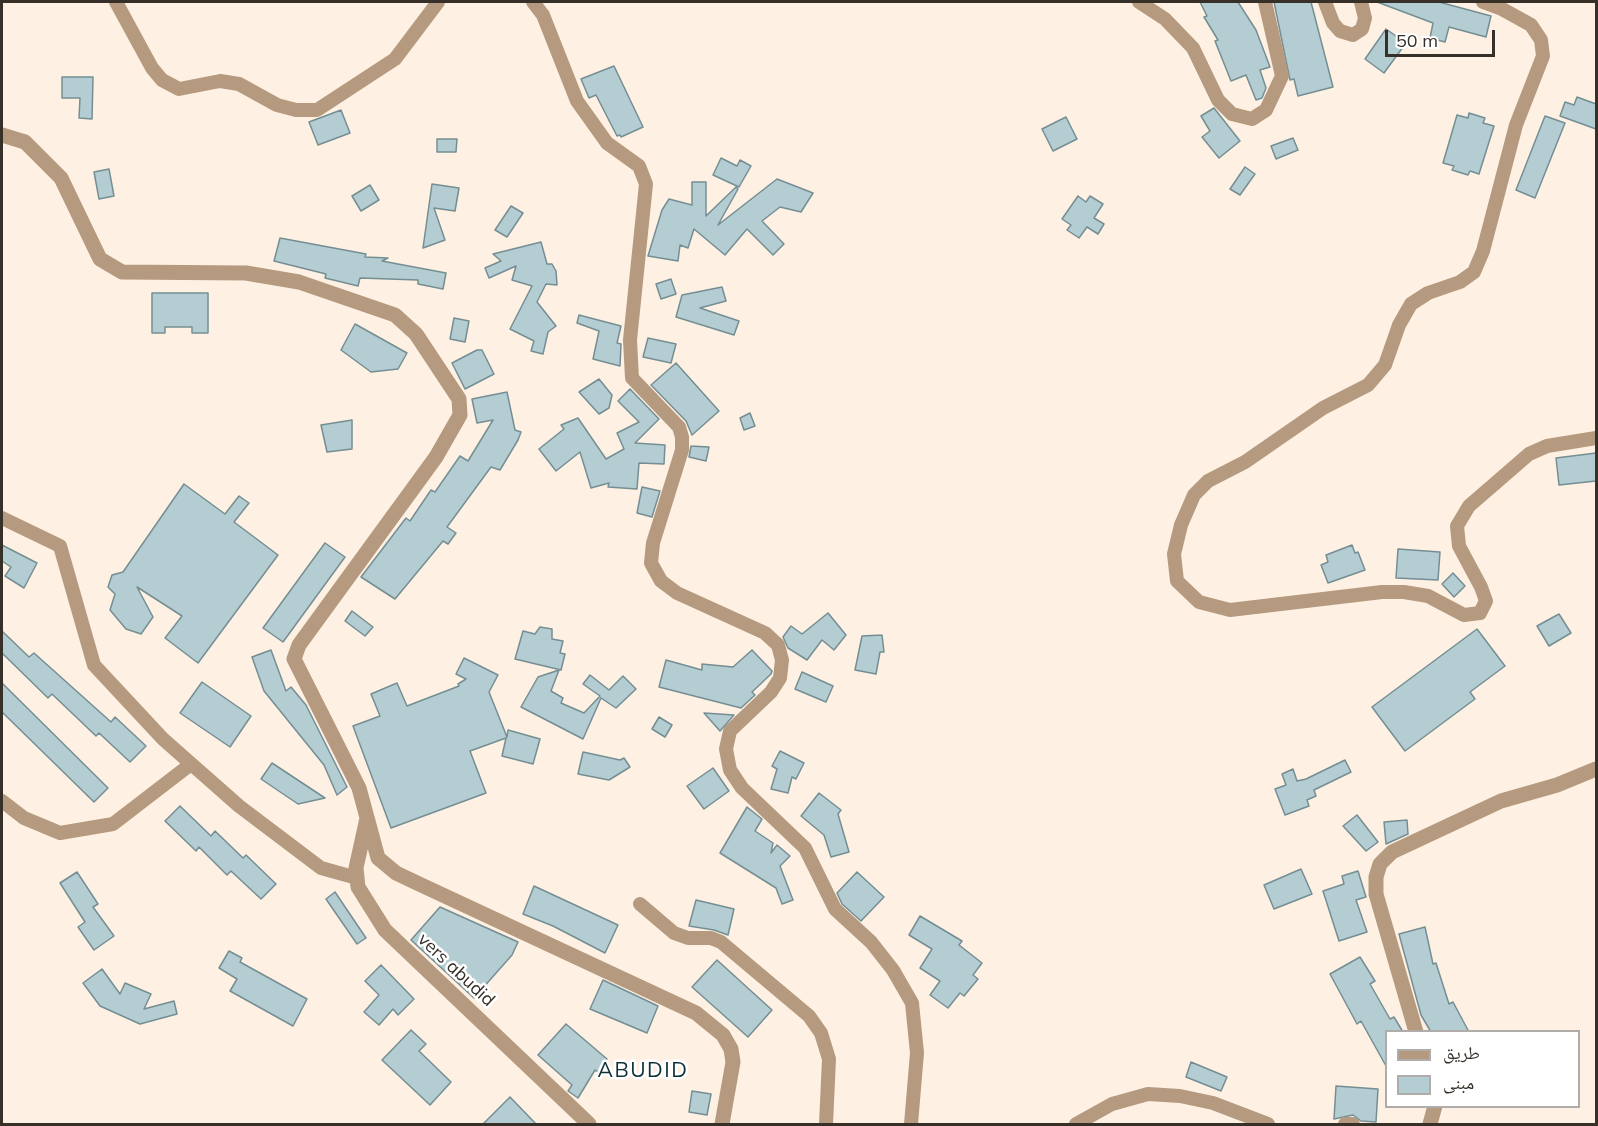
<!DOCTYPE html>
<meta charset="utf-8">
<style>
body{margin:0}
#map{position:relative;width:1598px;height:1126px;overflow:hidden;background:#fef1e3;font-family:Mulish,"Noto Naskh Arabic",sans-serif}
canvas{display:block}
.frame{position:absolute;inset:0;border:3px solid #363029;pointer-events:none}
.legend{position:absolute;left:1385px;top:1030px;width:195px;height:78px;box-sizing:border-box;background:#fff;border:2px solid #afaca9;margin:0;padding:8px 10px;list-style:none;font-size:18px;color:#363029}
.legend li{display:flex;align-items:center;gap:12px;height:30px}
.legend b{width:30px;border:2px solid #afaca9}
.scale{position:absolute;left:1385px;top:30px;width:110px;height:27px;box-sizing:border-box;border:3px solid #363029;border-top:0;padding-left:8px;font-size:18px;line-height:21px;white-space:nowrap;color:#363029;-webkit-text-stroke:4px #fff;paint-order:stroke}
</style>
<div id="map">
<canvas width="1598" height="1126"></canvas>
<div class="frame"></div>
<ul class="legend">
<li><b style="height:8px;background:#b59a7f"></b>طريق</li>
<li><b style="height:16px;background:#b3cdd2"></b>مبنى</li>
</ul>
<div class="scale">50 m</div>
</div>
<script>
const context = document.querySelector('canvas').getContext('2d');
context.lineJoin = 'round';
function paint(path, color) { context.fillStyle = color; context.fill(path, 'evenodd'); }
const toPath = rows => new Path2D(rows.map(r => 'M' + r).join(''));
function stroke(path, color, width, dash) { context.strokeStyle = color; context.lineWidth = width; context.lineCap = dash ? 'butt' : 'round'; context.setLineDash(dash || []); context.stroke(path); }
function label(font, color, halo, rows, align = 'center') {
  context.font = font + ' Mulish,sans-serif'; context.lineWidth = 5; context.setLineDash([]); context.textBaseline = 'middle'; context.strokeStyle = halo; context.fillStyle = color; for (const [text, x, y, turn = 0] of rows) {
    context.save(); context.translate(x, y); context.rotate((+turn || 0) * Math.PI / 180); context.textAlign = isNaN(turn) ? turn : align; if (halo) context.strokeText(text, 0, 0); context.fillText(text, 0, 0); context.restore();
  }
}
const building = toPath([
 [1200,2,1238,2,1256,30,1270,67,1260,70,1266,88,1262,98,1256,100,1246,75,1231,81,1215,41,1218,40,1204,17,1207,16,1200,2],
 [1274,2,1311,2,1333,87,1298,96,1294,79,1290,80,1274,2],
 [1377,2,1439,2,1491,16,1486,37,1449,27,1445,42,1430,38,1433,23,1377,2],
 [1386,29,1406,43,1384,73,1365,59,1386,29],
 [614,66,643,127,621,137,620,135,617,136,596,95,589,98,581,79,614,66],
 [62,77,93,77,92,119,79,118,80,98,62,98,62,77],
 [1577,97,1596,104,1596,129,1560,116,1565,102,1574,105,1577,97],
 [1214,108,1240,141,1219,158,1202,137,1210,131,1201,116,1214,108],
 [341,110,350,133,318,145,309,122,341,110],
 [1469,113,1485,118,1483,123,1494,126,1479,174,1470,171,1468,175,1452,170,1454,166,1443,163,1457,115,1468,118,1469,113],
 [1545,116,1565,123,1535,198,1516,190,1545,116],
 [1066,117,1077,139,1053,151,1042,129,1066,117],
 [1293,138,1298,150,1276,159,1271,146,1293,138],
 [437,139,457,139,456,152,437,152,437,139],
 [721,158,737,166,740,160,751,166,739,187,713,175,721,158],
 [1245,167,1255,174,1240,195,1230,189,1245,167],
 [109,169,114,196,99,199,94,172,109,169],
 [777,179,813,193,801,212,780,207,762,221,784,244,773,255,747,229,725,255,694,229,688,248,680,245,678,261,648,256,662,210,669,199,692,205,692,182,706,182,706,216,736,187,738,189,718,225,777,179],
 [432,184,459,188,455,211,434,208,445,240,423,248,432,184],
 [370,185,379,200,361,211,352,196,370,185],
 [1078,196,1086,202,1090,196,1103,204,1094,218,1104,224,1098,234,1087,227,1079,238,1067,230,1071,225,1062,219,1078,196],
 [511,206,523,213,507,237,495,230,511,206],
 [280,238,366,254,365,257,388,258,382,261,446,273,443,289,418,284,418,280,360,278,358,286,325,278,326,274,274,261,280,238],
 [541,242,547,264,552,264,556,271,557,285,546,284,537,302,556,326,548,332,543,354,531,351,534,341,510,329,532,286,512,280,516,266,489,278,485,268,501,261,493,254,541,242],
 [671,279,676,294,661,299,656,284,671,279],
 [722,287,726,301,700,308,739,321,734,335,676,317,682,295,722,287],
 [152,293,208,293,208,333,192,333,192,327,165,327,165,333,152,333,152,293],
 [579,315,621,326,617,343,621,344,620,366,593,359,599,331,577,323,579,315],
 [454,318,469,321,465,342,450,339,454,318],
 [355,324,407,353,398,369,371,372,341,350,355,324],
 [648,338,676,344,671,363,643,357,648,338],
 [477,350,482,350,494,374,465,389,452,363,477,350],
 [676,363,719,411,692,435,686,421,651,385,676,363],
 [599,379,612,395,609,408,599,414,579,392,599,379],
 [630,389,659,419,635,443,665,445,664,464,639,463,637,489,608,487,609,483,591,488,580,452,556,471,539,449,564,429,561,425,578,418,606,459,624,449,617,433,639,422,618,401,630,389],
 [507,392,515,430,521,432,518,440,500,470,491,467,447,527,456,533,448,544,443,541,395,599,361,577,406,518,410,521,431,490,435,492,460,456,468,461,493,420,477,423,472,399,507,392],
 [750,413,755,426,744,430,740,418,750,413],
 [352,420,352,449,327,452,321,425,352,420],
 [691,446,709,447,706,461,689,457,691,446],
 [1596,453,1596,481,1559,485,1556,458,1596,453],
 [184,484,225,514,239,496,249,503,234,522,278,555,198,663,165,638,182,616,137,587,153,617,141,634,126,629,110,610,115,594,108,587,112,575,123,572,184,484],
 [642,487,660,491,652,517,637,513,642,487],
 [325,543,345,557,283,642,263,628,325,543],
 [2,545,37,563,24,588,5,576,11,567,2,561,2,545],
 [1352,545,1355,553,1358,552,1365,570,1328,583,1321,565,1328,562,1326,555,1352,545],
 [1398,549,1440,552,1438,580,1396,578,1398,549],
 [1453,573,1465,586,1454,597,1442,584,1453,573],
 [352,611,373,627,365,636,345,621,352,611],
 [828,613,846,635,834,650,822,640,807,660,788,648,783,637,791,626,802,634,828,613],
 [1559,614,1571,633,1549,646,1537,626,1559,614],
 [540,627,552,629,552,639,563,641,560,653,565,654,561,670,515,659,523,631,535,634,540,627],
 [1477,629,1505,666,1470,692,1475,699,1405,751,1372,707,1477,629],
 [2,631,29,657,34,653,111,722,115,717,146,746,130,762,99,733,96,736,52,694,48,698,2,653,2,631],
 [882,635,884,652,880,652,876,674,855,670,862,636,882,635],
 [271,650,286,691,291,687,306,705,347,787,337,795,324,765,264,691,252,657,271,650],
 [752,650,772,671,771,674,752,692,755,695,741,708,659,687,666,660,702,670,702,664,733,667,752,650],
 [464,658,498,675,489,692,507,737,508,730,540,739,533,764,502,756,506,738,470,751,486,793,391,828,353,726,380,716,371,694,397,683,407,706,459,686,458,684,466,679,456,674,464,658],
 [559,670,551,691,563,698,561,703,584,713,600,696,583,684,590,675,609,690,623,676,636,689,616,708,601,698,583,739,521,707,538,677,559,670],
 [802,672,833,686,826,702,795,689,802,672],
 [202,682,251,716,230,747,180,713,202,682],
 [2,683,108,788,94,802,2,712,2,683],
 [704,713,734,715,720,731,704,713],
 [659,717,672,725,665,737,652,729,659,717],
 [780,751,804,763,796,779,792,777,788,793,771,789,777,769,772,766,780,751],
 [583,752,620,760,624,758,630,767,609,780,578,774,583,752],
 [1345,760,1351,772,1314,790,1316,796,1307,800,1309,806,1285,815,1275,789,1286,785,1282,774,1293,769,1297,781,1306,779,1345,760],
 [272,763,325,798,298,804,261,779,272,763],
 [713,768,729,791,704,809,687,786,713,768],
 [819,793,841,810,838,814,849,852,831,857,824,835,801,816,819,793],
 [180,806,211,836,215,831,243,858,246,855,276,884,261,899,231,871,227,875,199,847,196,851,165,821,180,806],
 [747,807,762,819,755,831,773,843,771,853,777,845,790,856,780,866,793,900,782,904,776,888,720,853,747,807],
 [1357,815,1378,842,1366,851,1343,826,1357,815],
 [1407,820,1408,834,1386,844,1384,822,1407,820],
 [1301,869,1312,894,1274,909,1264,885,1301,869],
 [1358,871,1366,897,1356,900,1367,932,1339,941,1323,891,1344,884,1342,876,1358,871],
 [77,872,98,904,93,907,114,936,94,950,78,927,85,922,60,883,77,872],
 [857,872,884,897,861,921,842,904,837,893,857,872],
 [534,886,618,925,605,953,553,926,523,914,534,886],
 [335,892,366,938,357,944,326,899,335,892],
 [696,900,734,909,728,935,714,930,689,926,696,900],
 [440,907,518,942,512,955,474,998,411,940,440,907],
 [920,916,962,941,959,945,982,963,973,975,978,979,964,996,960,993,948,1008,930,995,940,981,920,968,932,949,909,935,920,916],
 [1425,927,1433,964,1436,963,1449,1004,1453,1002,1469,1032,1431,1032,1421,1015,1399,934,1425,927],
 [229,951,242,958,240,962,307,999,293,1026,230,991,237,979,219,968,229,951],
 [1360,957,1375,981,1370,984,1390,1019,1394,1017,1403,1032,1386,1032,1386,1066,1361,1021,1357,1024,1330,974,1360,957],
 [717,960,772,1010,748,1037,692,987,717,960],
 [381,965,414,999,398,1015,393,1009,379,1025,364,1012,379,995,365,981,381,965],
 [102,969,120,994,125,983,151,994,144,1009,174,1001,177,1014,140,1024,100,1006,83,983,102,969],
 [603,980,658,1006,647,1033,590,1009,603,980],
 [566,1024,607,1059,598,1072,595,1070,578,1098,568,1091,572,1085,538,1055,566,1024],
 [411,1030,426,1044,419,1051,451,1082,430,1105,382,1060,411,1030],
 [1191,1062,1227,1077,1221,1091,1186,1077,1191,1062],
 [1336,1086,1378,1089,1376,1122,1361,1121,1353,1115,1334,1119,1336,1086],
 [692,1091,711,1094,707,1115,689,1112,692,1091],
 [510,1097,537,1125,482,1125,510,1097]
]);
const minor = toPath([
 [116,2,152,68,162,80,179,89,220,81,239,84,277,105,296,110,317,110,395,59,438,2],
 [533,2,543,15,577,101,607,143,639,166,646,184,630,340,632,378,679,427,682,437,682,450,653,543,651,563,661,581,677,593,765,633,778,645,782,660,780,678,771,692,730,731,726,749,730,770,742,788,805,848,835,909,871,942,893,970,912,1003,917,1053,911,1124],
 [1139,2,1165,19,1193,48,1218,100,1232,114,1252,119,1266,110,1282,76,1265,2],
 [1325,2,1333,23,1340,31,1353,35,1362,29,1365,18,1361,2],
 [1483,2,1502,9,1531,25,1541,40,1543,56,1516,125,1483,251,1474,272,1460,282,1428,293,1411,304,1399,325,1385,365,1368,385,1323,408,1245,462,1208,481,1194,495,1181,525,1174,554,1177,581,1199,602,1230,610,1382,592,1404,592,1428,596,1464,615,1480,613,1486,601,1481,587,1459,546,1457,526,1469,506,1529,454,1547,446,1596,438],
 [2,518,60,546,94,665,163,739,239,806,321,868,357,878],
 [2,801,24,818,60,833,113,824,191,764],
 [640,904,674,933,688,938,711,938,721,942,809,1016,821,1033,829,1059,826,1124],
 [1076,1124,1112,1104,1148,1094,1180,1096,1213,1103,1268,1124],
 [1345,1124,1353,1124]
]);
const tertiary = toPath([
 [2,135,25,142,61,178,100,259,122,272,246,273,299,282,395,315,416,334,459,399,460,415,436,457,299,645,294,659,359,788,378,858,396,873,417,883,696,1013,723,1035,731,1049,733,1062,722,1124],
 [367,818,356,868,358,887,385,930,589,1124],
 [1416,1032,1376,894,1376,877,1380,864,1392,852,1501,801,1557,785,1596,769],
 [1430,1124,1435,1106]
]);
const streetNames = [
 ["vers abudid",456,970,43]
];
const quarterNames = [
 ["ABUDID",643,1071]
];
paint(building, '#b3cdd2');
stroke(building, '#758e93', 1.5);
stroke(minor, '#b59a7f', 14);
stroke(tertiary, '#b59a7f', 15);
label('18px', '#363029', '#fff', streetNames);
context.letterSpacing = '1.5px';
label('21px', '#0e3036', '#fff', quarterNames);
context.letterSpacing = '0px';
</script>
